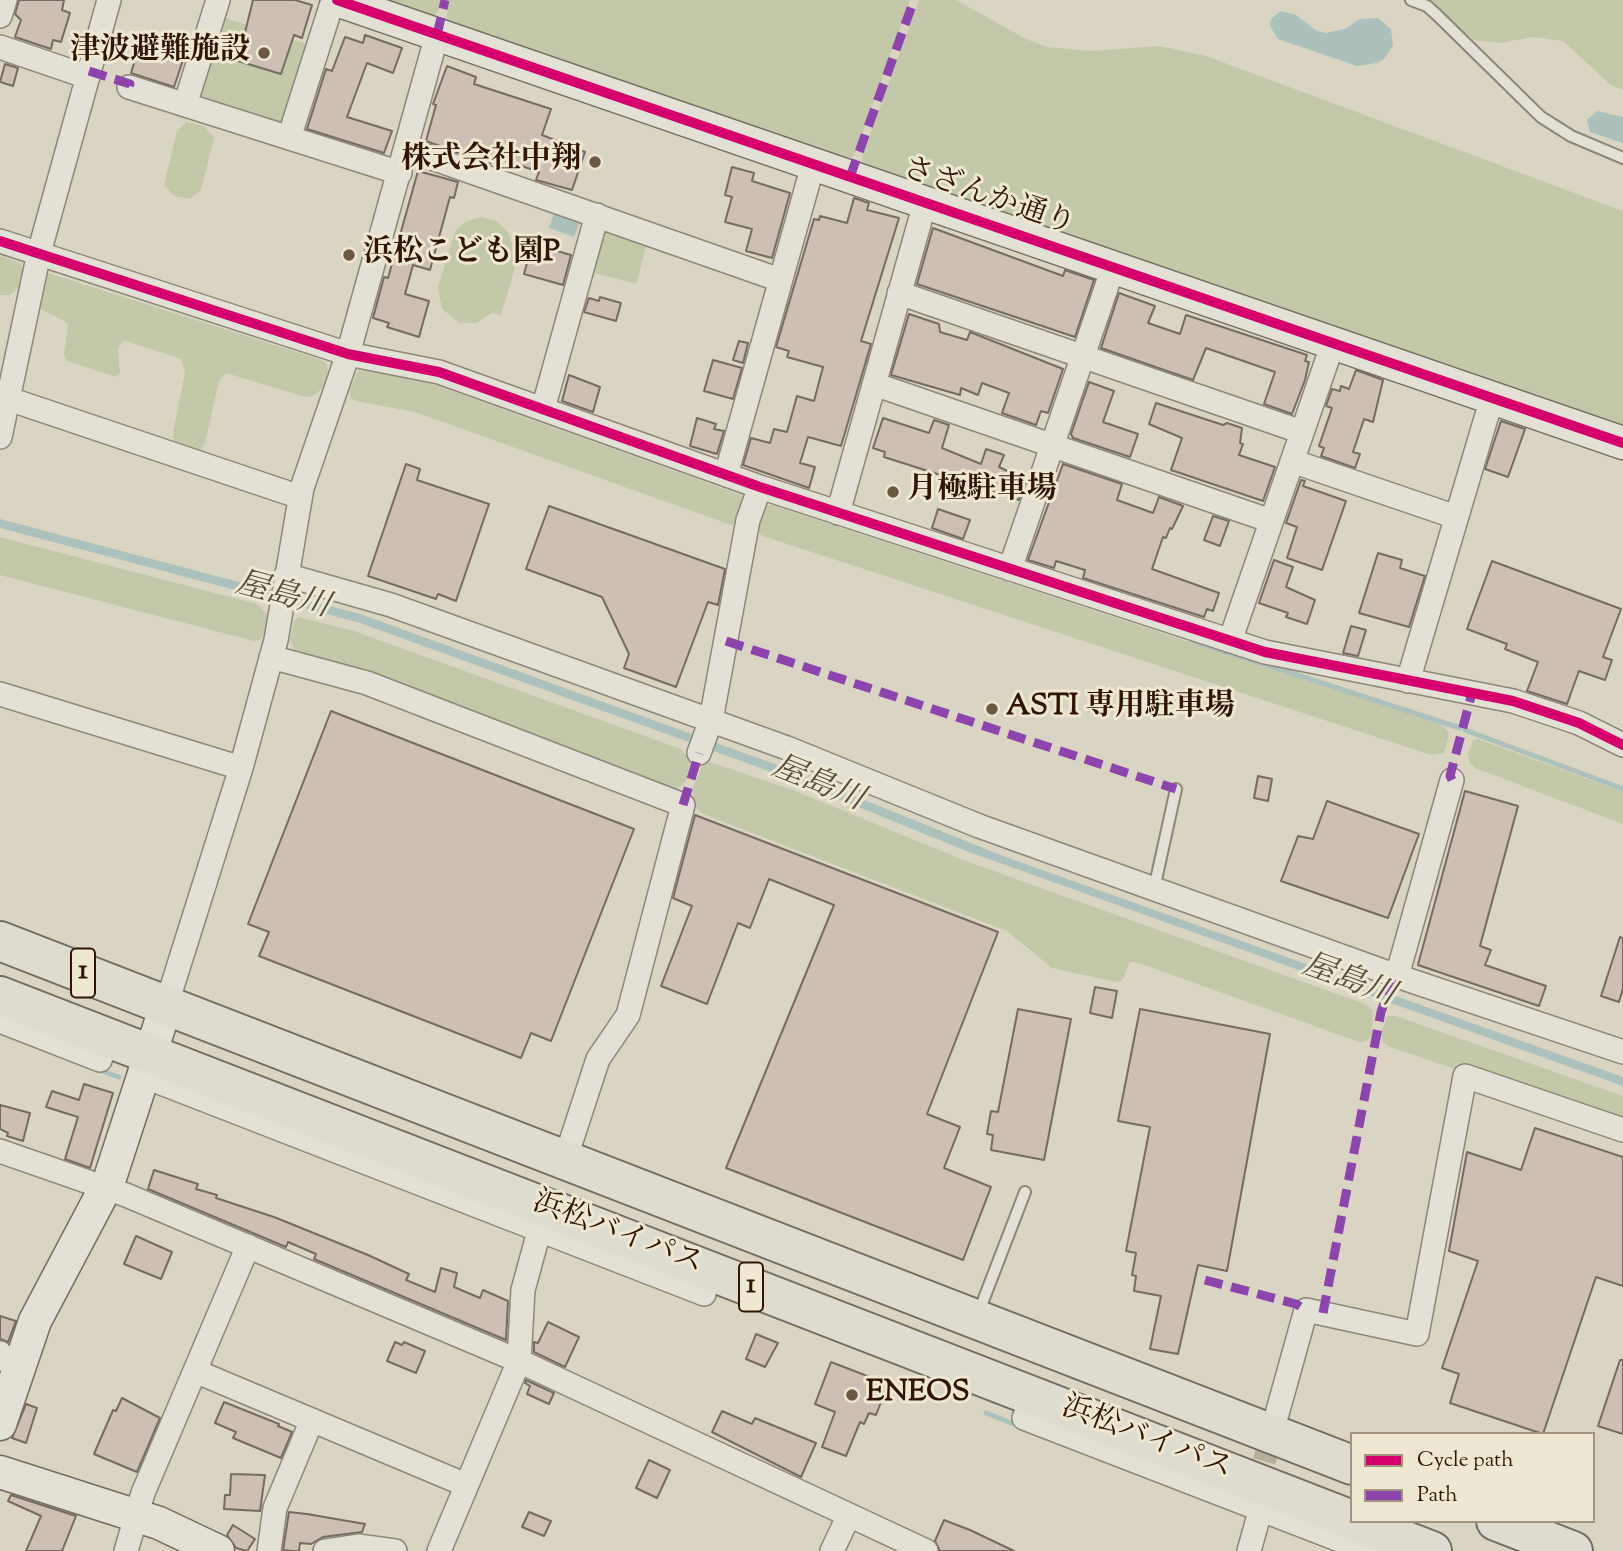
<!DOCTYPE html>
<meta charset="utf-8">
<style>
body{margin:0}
#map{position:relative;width:1623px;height:1551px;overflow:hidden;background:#dad5c2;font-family:"Sorts Mill Goudy",serif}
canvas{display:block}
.legend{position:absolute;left:1350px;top:1432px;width:245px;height:91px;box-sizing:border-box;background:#eee7d1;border:2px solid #a2937d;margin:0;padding:9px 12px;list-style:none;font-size:21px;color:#301600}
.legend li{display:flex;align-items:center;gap:14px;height:35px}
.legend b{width:35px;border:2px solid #a2937d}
</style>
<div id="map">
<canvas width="1623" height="1551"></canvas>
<ul class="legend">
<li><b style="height:9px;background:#d6006c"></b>Cycle path</li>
<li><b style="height:9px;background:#8e44ad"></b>Path</li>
</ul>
</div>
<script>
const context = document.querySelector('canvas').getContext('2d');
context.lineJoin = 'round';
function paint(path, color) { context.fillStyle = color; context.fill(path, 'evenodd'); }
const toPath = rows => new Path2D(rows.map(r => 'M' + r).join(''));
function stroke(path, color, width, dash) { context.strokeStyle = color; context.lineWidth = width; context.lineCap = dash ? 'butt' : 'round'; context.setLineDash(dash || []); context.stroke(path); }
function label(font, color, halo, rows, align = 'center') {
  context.font = font + ' "Sorts Mill Goudy","Noto Serif JP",serif'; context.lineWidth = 6; context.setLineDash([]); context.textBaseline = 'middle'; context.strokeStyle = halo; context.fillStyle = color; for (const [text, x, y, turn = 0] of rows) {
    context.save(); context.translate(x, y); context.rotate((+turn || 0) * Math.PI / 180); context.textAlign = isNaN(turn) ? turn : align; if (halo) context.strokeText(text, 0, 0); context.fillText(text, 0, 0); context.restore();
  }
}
const green = toPath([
 [379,0,441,0,439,10,432,18],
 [449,0,910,0,855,154,847,161,449,23,446,19],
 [919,0,956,0,1026,39,1047,47,1091,51,1159,46,1206,56,1623,211,1623,429,863,167,862,157],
 [1427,0,1623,0,1623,90,1611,85,1563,41,1534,37,1499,43,1474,40],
 [219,16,313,46,289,122,280,126,199,101,195,92],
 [186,122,204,126,214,137,201,190,190,199,174,196,164,185,177,131],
 [482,217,497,221,508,232,512,244,521,247,501,315,492,313,476,323,460,323,442,309,438,287,455,231,467,221],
 [600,229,648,240,636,284,588,271],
 [0,256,20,263,23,270,20,286,10,295,0,295],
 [48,273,319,359,326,363,328,370,324,387,312,397,302,396,226,373,219,381,205,443,199,452,174,444,173,432,185,373,181,359,123,340,118,350,120,373,116,377,67,361,64,355,68,325,65,321,39,309,41,276],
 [366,370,435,385,741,495,746,501,738,524,731,525,415,412,356,401,350,397,350,389,358,371],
 [763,505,772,505,1440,724,1449,732,1446,747,1443,753,1431,755,763,536,755,531],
 [0,537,257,604,268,615,266,631,260,640,254,641,0,575],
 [299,617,354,631,681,749,690,760,686,781,675,791,295,653,290,639,294,621],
 [1478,739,1623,792,1623,824,1475,768,1470,764,1468,753,1473,741],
 [710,762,793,790,966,861,1365,1004,1373,1011,1372,1035,1367,1041,1359,1042,1136,962,1130,962,1122,981,1116,982,1052,968,1007,931,703,814,695,807,692,790,702,766],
 [1388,1016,1396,1016,1623,1096,1623,1126,1390,1047,1383,1042,1381,1032]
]);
const water = toPath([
 [1281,11,1296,15,1317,31,1326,33,1345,29,1360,19,1378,18,1391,29,1393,46,1384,59,1377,63,1357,66,1348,63,1278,39,1270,26,1271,19],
 [1597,111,1623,117,1623,143,1590,132,1587,120],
 [554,213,580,222,574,237,549,228],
 [0,519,360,614,780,766,1003,856,1623,1077,1623,1086,969,852,777,774,357,622,0,528]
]);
const stream = toPath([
 [1193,641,1460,728],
 [1465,730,1623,789],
 [102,1071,119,1077],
 [986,1413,1019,1426]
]);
const building = toPath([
 [19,0,64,0,62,10,70,13,61,42,53,40,51,49,15,37,21,20,15,14,19,0],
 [253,0,295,0,312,5,302,38,294,35,281,74,238,61,253,0],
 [365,35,402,48,393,73,367,63,347,117,392,131,384,153,307,129,326,69,332,71,345,37,363,43,365,35],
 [140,43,184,57,174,87,131,73,140,43],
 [5,64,18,68,13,86,0,82,5,64],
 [447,66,476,77,474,84,551,109,542,135,585,152,572,190,536,180,539,172,493,156,490,164,426,141,436,105,433,104,447,66],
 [732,167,754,173,752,181,790,193,772,258,746,251,752,229,725,222,732,197,725,195,732,167],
 [418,171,458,182,454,198,450,197,430,270,413,265,405,294,429,301,419,337,387,327,389,323,373,318,384,277,388,278,418,171],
 [854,198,869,203,867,210,899,218,861,341,871,344,841,446,808,437,800,463,815,467,809,488,743,465,751,438,770,443,774,429,787,432,797,396,814,401,823,367,787,357,789,351,776,347,814,219,819,220,820,216,847,223,854,198],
 [933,228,1063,276,1065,270,1094,280,1075,337,917,284,933,228],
 [534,237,548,241,546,248,571,255,563,285,524,274,534,237],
 [1119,293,1155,306,1148,323,1180,334,1186,315,1307,355,1305,361,1309,362,1305,380,1292,414,1264,404,1275,372,1206,348,1193,380,1101,348,1119,293],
 [600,297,621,303,616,321,584,312,589,298,599,301,600,297],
 [909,314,939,324,940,332,967,340,970,332,1063,369,1048,413,1041,411,1036,425,1002,413,1009,393,982,383,978,395,961,388,960,395,891,375,909,314],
 [739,341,748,343,743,363,733,360,739,341],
 [713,360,742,368,733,399,704,391,713,360],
 [1356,370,1383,380,1373,422,1364,419,1353,452,1360,454,1355,468,1321,456,1324,448,1319,446,1332,408,1326,406,1332,389,1340,391,1341,386,1349,389,1356,370],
 [569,375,600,387,593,412,562,401,569,375],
 [1089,382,1114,391,1103,422,1138,434,1130,457,1073,438,1071,434,1089,382],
 [1156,403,1223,425,1227,423,1242,428,1240,443,1243,444,1239,455,1275,467,1263,501,1171,470,1182,438,1149,424,1156,403],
 [697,418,716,424,714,429,724,431,717,454,690,446,697,418],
 [883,418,929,433,934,420,949,425,942,448,981,464,986,449,1004,455,999,467,1026,480,1019,500,884,457,885,452,873,448,883,418],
 [1501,421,1525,429,1508,477,1485,469,1501,421],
 [406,464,420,469,417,480,489,504,456,601,438,594,436,599,368,576,406,464],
 [1063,464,1122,484,1117,500,1153,513,1159,497,1183,506,1172,529,1170,528,1166,538,1163,537,1152,569,1219,593,1213,611,1207,609,1204,617,1083,578,1085,570,1056,561,1054,568,1028,560,1063,464],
 [1301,480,1305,481,1303,486,1346,501,1322,570,1287,558,1297,527,1286,523,1301,480],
 [549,506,725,569,718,605,708,602,676,687,624,668,629,654,602,597,526,569,549,506],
 [938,509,970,520,963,539,932,528,938,509],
 [1213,516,1229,521,1220,546,1204,540,1213,516],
 [1378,553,1402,560,1400,568,1425,576,1409,627,1359,613,1378,553],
 [1274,560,1293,567,1286,587,1315,600,1307,624,1286,617,1288,613,1259,603,1274,560],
 [1492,561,1621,609,1603,657,1612,660,1605,680,1579,671,1567,704,1527,691,1538,662,1505,649,1507,644,1467,629,1492,561],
 [1351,626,1366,630,1358,656,1343,653,1351,626],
 [331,711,634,829,551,1041,531,1033,521,1058,259,956,269,932,248,924,331,711],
 [1258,776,1272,779,1268,801,1254,798,1258,776],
 [1465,791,1518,806,1480,946,1491,950,1485,965,1546,986,1539,1006,1418,965,1465,791],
 [1327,801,1419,834,1388,918,1281,881,1298,836,1313,839,1327,801],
 [695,815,998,932,927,1114,960,1127,944,1168,991,1187,963,1260,726,1168,834,905,769,879,750,928,738,923,707,1004,661,986,692,906,673,898,695,815],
 [1620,937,1623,938,1623,988,1619,1002,1601,996,1620,937],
 [1095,987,1117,991,1112,1018,1090,1013,1095,987],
 [1018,1009,1071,1019,1044,1160,991,1150,993,1135,987,1134,991,1111,998,1112,1018,1009],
 [1140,1009,1270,1034,1227,1271,1198,1265,1178,1354,1150,1349,1161,1296,1134,1291,1136,1276,1132,1275,1136,1253,1126,1251,1150,1127,1118,1121,1140,1009],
 [84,1084,113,1093,90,1168,65,1159,78,1117,46,1107,52,1091,79,1100,84,1084],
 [0,1105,30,1113,23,1141,7,1136,8,1133,0,1129,0,1105],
 [1535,1128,1623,1157,1623,1286,1596,1277,1543,1434,1450,1403,1459,1374,1442,1368,1478,1261,1449,1251,1467,1152,1521,1170,1535,1128],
 [154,1170,198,1184,196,1189,217,1195,216,1198,274,1217,368,1255,409,1274,406,1280,435,1292,441,1268,457,1273,454,1287,480,1298,483,1290,508,1301,506,1340,314,1259,316,1254,288,1242,286,1247,148,1189,154,1170],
 [136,1236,172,1252,161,1279,124,1264,136,1236],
 [0,1316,16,1321,8,1342,0,1339,0,1316],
 [548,1322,579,1337,565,1367,534,1352,534,1342,538,1343,548,1322],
 [756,1334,778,1343,765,1367,746,1359,756,1334],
 [395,1342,402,1345,404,1342,425,1351,416,1373,387,1361,395,1342],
 [1620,1360,1623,1360,1623,1434,1598,1426,1620,1360],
 [831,1362,888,1384,876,1415,869,1413,864,1424,860,1422,846,1456,822,1447,835,1412,815,1404,831,1362],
 [526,1380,554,1393,549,1404,527,1394,530,1386,525,1383,526,1380],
 [122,1398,160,1418,137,1472,94,1454,113,1410,116,1411,122,1398],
 [224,1402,279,1424,278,1426,292,1432,281,1458,233,1438,236,1432,215,1423,224,1402],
 [26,1404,37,1408,26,1443,12,1438,26,1404],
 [722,1411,752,1424,755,1418,816,1443,801,1477,712,1432,722,1411],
 [649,1460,670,1470,657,1498,636,1488,649,1460],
 [231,1474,265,1475,260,1511,224,1509,225,1495,230,1495,231,1474],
 [11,1495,76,1516,62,1551,26,1551,41,1516,8,1501,11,1495],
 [289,1512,307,1514,365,1524,362,1532,323,1537,311,1544,300,1543,299,1551,292,1551,283,1550,289,1512],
 [529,1512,551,1521,544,1536,522,1527,529,1512],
 [944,1520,970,1530,1014,1551,940,1551,935,1541,944,1520],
 [233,1525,255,1539,247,1551,236,1548,227,1535,233,1525]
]);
const streetTunnel = toPath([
 [1255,1494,1275,1423]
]);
const lane = toPath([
 [1411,0,1427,6,1437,15,1541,117,1571,136,1623,158],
 [1154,889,1176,789],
 [978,1314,1025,1192]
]);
const street = toPath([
 [0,16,5,0],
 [0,47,88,77],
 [129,87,400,173],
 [185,105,218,0],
 [289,138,333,0],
 [406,149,780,280],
 [0,241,348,354,439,372,760,487,1265,652,1513,701,1579,723,1623,745],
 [899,293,1302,432],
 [874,384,1271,521],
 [0,396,300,497],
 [543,409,597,215],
 [0,437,39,253,109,0],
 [1292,461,1456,517],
 [726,475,813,165],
 [838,513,925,203],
 [1010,569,1113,268],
 [286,575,391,605,787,748,979,826,1394,975,1623,1052],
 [1230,641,1333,343],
 [271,657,367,683,683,805,628,1015,598,1059,565,1160],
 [1408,681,1492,398],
 [0,694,241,768],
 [699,753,711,720,748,520,760,487],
 [1397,976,1452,780],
 [166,1006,241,768,276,640,302,488,348,354,437,35],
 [0,1021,100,1060,108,1038],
 [143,1076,704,1294],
 [0,1151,126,1195,519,1361,926,1551],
 [0,1353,7,1361,19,1365],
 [195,1371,466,1485],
 [1033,1396,1024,1418,1368,1551],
 [1277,1414,1306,1310,1417,1334,1465,1076,1623,1130],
 [126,1551,143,1493,248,1246],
 [269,1551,275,1508,312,1420],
 [325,1551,358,1546,395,1551],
 [439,1551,519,1361,523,1290,543,1217],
 [832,1551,849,1515],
 [1249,1551,1264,1497]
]);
const secondary = toPath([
 [337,0,1623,443],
 [0,1424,35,1321,109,1181,166,1006],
 [0,1472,159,1523,218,1551]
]);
const highway = toPath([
 [0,941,1352,1465],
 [0,996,1352,1520],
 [1355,1521,1432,1551],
 [1496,1521,1573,1551]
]);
const quiet = toPath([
 [437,35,445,0],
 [89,71,130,84,129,87],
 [850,177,914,0],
 [726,641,1176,789],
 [1452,780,1450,776,1472,693],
 [683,805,699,753],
 [1205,1280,1296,1304,1306,1310],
 [1323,1313,1381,1012,1394,975]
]);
const cycleway = toPath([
 [337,0,1623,443],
 [0,241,348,354,439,372,760,487,1265,652,1513,701,1579,723,1623,745]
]);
const markers = [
 [264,53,7,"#6c5944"],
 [595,162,7,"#6c5944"],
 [349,255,7,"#6c5944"],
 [893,492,7,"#6c5944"],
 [992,709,7,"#6c5944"],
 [852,1395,7,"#6c5944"]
];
const shields = [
 [83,973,24],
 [751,1287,24]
];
const shieldNames = [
 ["1",83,973],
 ["1",751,1287]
];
const poiNames = [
 ["津波避難施設",250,53,"right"],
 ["株式会社中翔",581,162,"right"],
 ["浜松こども園P",363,255],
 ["月極駐車場",907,492],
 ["ASTI 専用駐車場",1006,709],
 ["ENEOS",866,1395]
];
const streetNames = [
 ["さざんか通り",988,199,19],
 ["浜松バイパス",617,1235,21],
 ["浜松バイパス",1146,1440,21]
];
const waterNames = [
 ["屋島川",282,598,15],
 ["屋島川",817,786,22],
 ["屋島川",1348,983,20]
];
paint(green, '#c3c9a8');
paint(water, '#acc1bc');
stroke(stream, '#acc1bc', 5);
paint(building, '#cebfb4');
stroke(building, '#746c60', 2);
stroke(streetTunnel, '#b8af9b', 23, [23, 11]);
stroke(lane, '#8d8679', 14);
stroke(street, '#8d8679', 26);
stroke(secondary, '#746c60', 35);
stroke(highway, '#746c60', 42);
stroke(lane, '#e3e0d6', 10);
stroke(street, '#e3e0d6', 23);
stroke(secondary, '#e3e0d6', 32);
stroke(highway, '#dedbd0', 38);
stroke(quiet, '#8e44ad', 9, [18, 9]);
stroke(cycleway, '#d6006c', 10);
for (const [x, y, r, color] of markers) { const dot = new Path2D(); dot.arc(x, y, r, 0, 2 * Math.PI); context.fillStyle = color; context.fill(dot); stroke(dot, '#eee7d1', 2.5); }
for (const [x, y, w] of shields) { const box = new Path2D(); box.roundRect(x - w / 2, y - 24.5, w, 49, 5); context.fillStyle = '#eee7d1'; context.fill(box); stroke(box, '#301600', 2); }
label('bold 28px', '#301600', null, shieldNames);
label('bold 30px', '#301600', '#eee7d1', poiNames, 'left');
label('30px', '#301600', '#eee7d1', streetNames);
label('italic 32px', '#554f41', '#eee7d1', waterNames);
</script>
